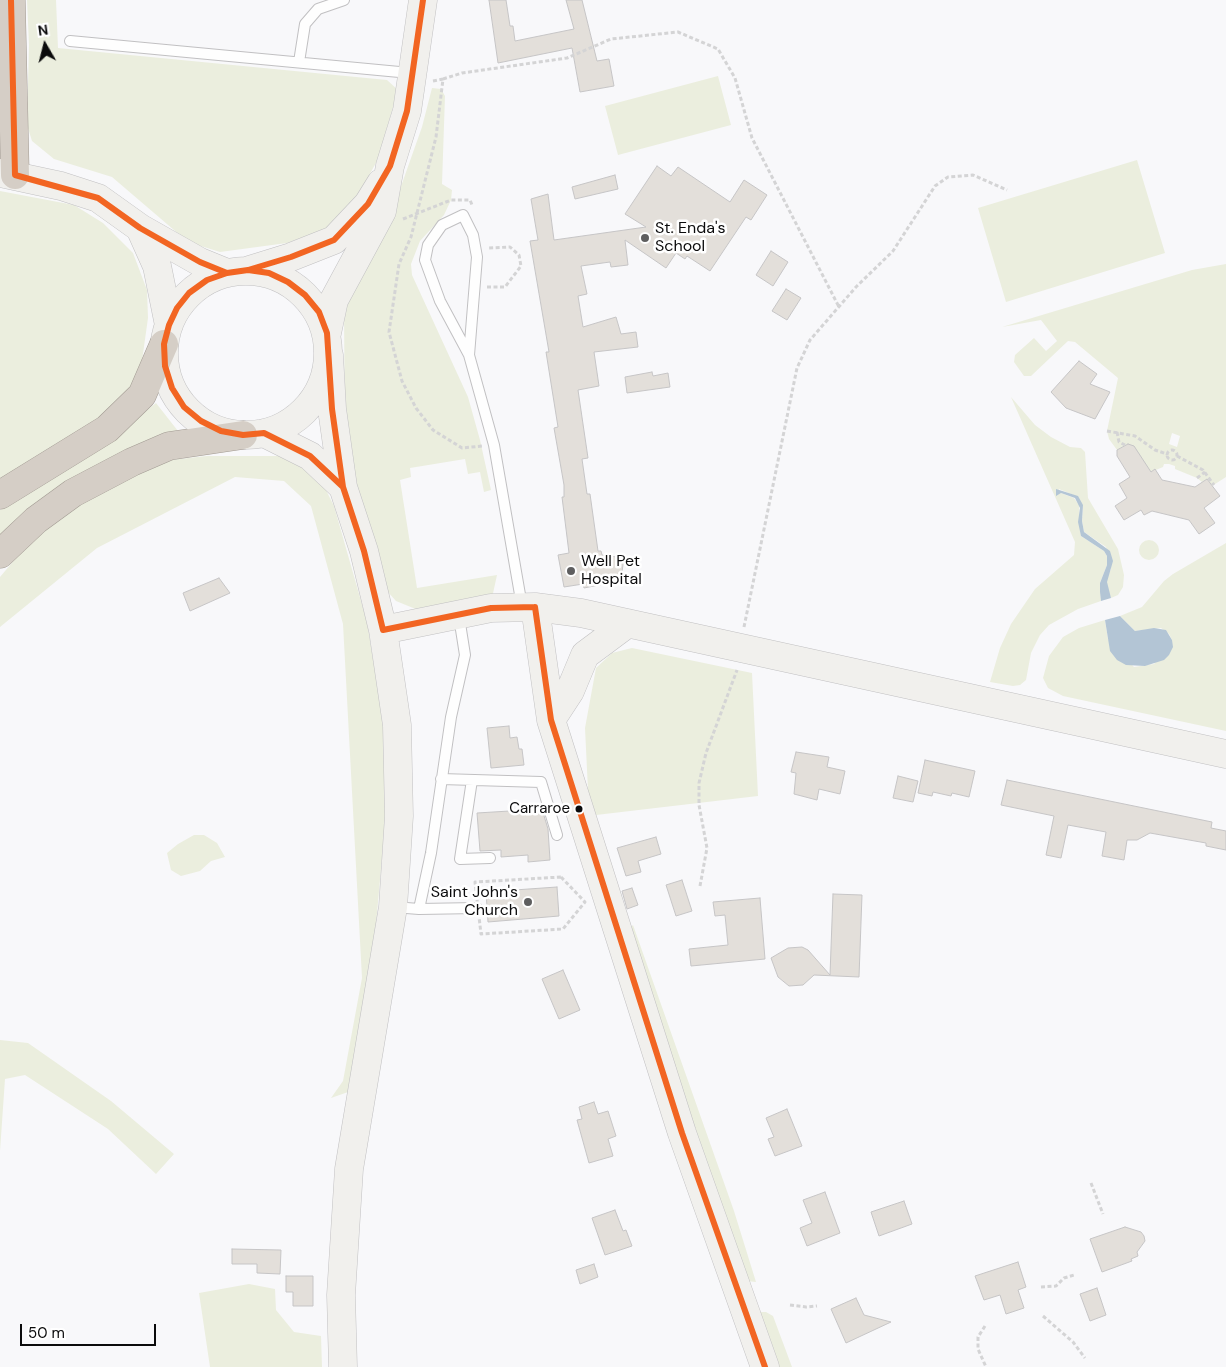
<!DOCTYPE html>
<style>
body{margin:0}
#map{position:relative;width:1226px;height:1367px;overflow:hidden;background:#f8f8fa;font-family:"DM Sans",sans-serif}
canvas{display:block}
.north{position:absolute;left:20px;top:20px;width:50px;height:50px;-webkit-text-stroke:4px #fff;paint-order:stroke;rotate:352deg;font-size:14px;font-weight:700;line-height:20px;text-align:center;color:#0b0b0c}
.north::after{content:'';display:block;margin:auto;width:18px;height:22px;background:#0b0b0c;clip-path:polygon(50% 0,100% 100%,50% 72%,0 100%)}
.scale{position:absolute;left:20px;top:1324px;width:136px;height:22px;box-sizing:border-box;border:2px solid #0b0b0c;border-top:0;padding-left:6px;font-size:15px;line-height:18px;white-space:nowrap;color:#0b0b0c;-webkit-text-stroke:4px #fff;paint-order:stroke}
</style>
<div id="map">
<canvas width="1226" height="1367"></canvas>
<div class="north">N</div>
<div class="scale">50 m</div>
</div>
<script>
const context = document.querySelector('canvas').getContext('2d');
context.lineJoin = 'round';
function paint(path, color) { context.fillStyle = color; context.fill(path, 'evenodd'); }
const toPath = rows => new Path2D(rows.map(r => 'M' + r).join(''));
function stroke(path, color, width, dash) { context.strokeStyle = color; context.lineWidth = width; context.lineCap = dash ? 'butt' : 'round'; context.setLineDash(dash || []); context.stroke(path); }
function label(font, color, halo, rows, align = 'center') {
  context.font = font + ' "DM Sans",sans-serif'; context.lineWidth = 5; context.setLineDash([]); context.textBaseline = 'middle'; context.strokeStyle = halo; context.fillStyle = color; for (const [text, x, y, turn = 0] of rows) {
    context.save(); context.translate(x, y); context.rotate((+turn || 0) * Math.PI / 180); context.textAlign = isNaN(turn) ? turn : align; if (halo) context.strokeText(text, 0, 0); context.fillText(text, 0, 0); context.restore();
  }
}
const green = toPath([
 [27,0,56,0,58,48,387,80,398,90,378,159,352,207,326,229,287,243,220,252,188,242,112,177,54,159,32,141,27,125,29,45],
 [718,76,731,125,618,155,605,106],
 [432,88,441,89,445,96,442,184,452,190,451,200,444,215,420,241,411,264,412,275,468,397,480,440,491,490,484,492,480,472,468,474,465,459,410,468,411,477,400,480,417,588,497,575,492,598,418,610,396,601,387,591,345,459,344,306,393,209,422,127],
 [1137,160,1165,253,1006,302,978,208],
 [0,191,74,205,103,223,133,253,147,290,148,318,140,375,118,406,0,479],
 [1226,264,1226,477,1212,486,1207,479,1202,482,1197,478,1175,469,1175,466,1169,464,1164,464,1163,467,1151,472,1128,444,1117,450,1109,439,1107,431,1118,378,1075,342,1068,341,1031,376,1024,376,1014,362,1015,355,1034,338,1046,351,1057,341,1041,320,1002,327,1192,270],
 [1172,433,1180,436,1177,447,1169,444],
 [1011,397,1035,425,1051,437,1070,447,1081,448,1085,452,1088,498,1118,549,1124,575,1123,587,1118,595,1111,598,1107,587,1107,578,1111,569,1106,547,1084,532,1082,521,1083,506,1078,497,1059,489,1058,494,1061,493,1074,498,1079,505,1081,536,1104,551,1107,556,1107,565,1100,583,1101,601,1078,609,1049,625,1040,635,1031,653,1026,680,1020,685,1013,686,990,682,1000,648,1011,624,1035,589,1074,555,1075,542],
 [156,403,178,431,0,540,0,510,116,435],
 [207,456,295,456,318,474,334,506,367,622,383,719,387,801,370,992,351,1091,331,1098,343,1081,362,978,343,624,311,506,284,481,235,477,97,548,0,627,0,577,16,558,51,525,91,497,145,467,170,460],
 '1139 550a10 10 0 1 1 20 0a10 10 0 1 1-20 0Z',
 [1226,543,1226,731,1063,696,1048,688,1043,678,1049,656,1063,637,1079,628,1105,620,1108,639,1134,667,1154,664,1172,640,1169,634,1161,628,1135,631,1120,616,1142,607,1164,581,1173,574],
 [632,648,752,673,758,796,596,815,589,811,585,728,596,668,612,653],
 [194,835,204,835,217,843,225,857,211,861,200,871,181,876,171,870,167,853,178,844],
 [633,925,734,1211,756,1282,746,1281,721,1213,629,929],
 [0,1040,28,1043,111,1101,174,1154,156,1174,108,1129,25,1075,5,1079,0,1151],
 [249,1284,275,1289,276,1310,294,1332,321,1336,322,1367,210,1367,199,1293],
 [761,1312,766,1312,773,1316,792,1367,777,1367,759,1318]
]);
const water = toPath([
 [1056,489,1078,496,1083,505,1082,521,1084,532,1110,551,1113,561,1107,582,1111,598,1101,601,1100,592,1100,583,1107,565,1107,556,1104,551,1081,536,1078,522,1080,508,1075,498,1061,493,1056,496],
 [1120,616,1135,631,1154,628,1166,630,1172,640,1173,647,1169,655,1164,660,1145,666,1126,665,1117,660,1110,651,1105,620]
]);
const building = toPath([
 [489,0,506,0,510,26,513,26,515,41,574,29,566,0,582,0,597,61,609,59,614,86,580,92,572,48,498,63,489,0],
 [657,166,671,176,678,167,730,202,744,180,767,195,751,220,746,217,710,271,687,256,685,259,676,253,666,268,625,240,628,265,611,267,610,262,581,266,587,294,578,296,583,327,616,317,621,334,636,332,638,347,594,352,599,386,578,390,588,458,582,459,587,494,590,494,598,551,601,551,602,555,624,558,620,585,609,583,584,588,583,584,564,587,558,555,569,553,562,497,564,497,564,485,554,428,558,427,546,352,549,352,530,241,538,240,531,199,548,194,554,240,646,227,625,214,657,166],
 [615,175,618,189,575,199,572,187,615,175],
 [771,251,788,262,773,286,756,275,771,251],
 [786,289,801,298,787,320,772,311,786,289],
 [1079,361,1097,374,1090,384,1110,392,1095,419,1066,408,1051,392,1079,361],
 [652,372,653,376,668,373,670,387,627,393,625,377,652,372],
 [1128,444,1134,446,1151,472,1155,469,1162,480,1195,487,1207,479,1220,496,1204,508,1215,523,1199,534,1189,520,1152,511,1144,515,1141,510,1124,520,1115,506,1127,498,1119,484,1130,477,1117,456,1117,450,1128,444],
 [219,578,230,593,190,611,183,593,219,578],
 [509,726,510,738,517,737,519,749,522,749,524,765,491,768,487,728,509,726],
 [796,752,829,757,827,767,845,771,840,794,819,789,817,800,794,794,796,773,791,772,796,752],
 [925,760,975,771,969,797,952,793,951,796,933,792,932,796,918,793,925,760],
 [898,776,918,781,913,802,893,798,898,776],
 [1007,780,1212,822,1211,828,1226,831,1226,850,1206,846,1206,843,1150,833,1137,840,1127,840,1124,860,1102,856,1106,832,1068,825,1061,858,1046,855,1054,816,1001,805,1007,780],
 [542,809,548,829,550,860,528,862,528,855,501,857,501,850,480,851,477,813,542,809],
 [656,837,661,854,638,861,641,872,626,876,617,848,656,837],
 [682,880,692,911,676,916,666,885,682,880],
 [557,887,559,916,488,922,486,892,557,887],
 [632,888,638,905,627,909,622,891,632,888],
 [833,894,862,895,859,977,814,975,803,985,789,986,778,977,771,958,788,948,802,947,808,950,830,975,833,894],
 [760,898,765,959,691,966,689,949,728,945,725,915,715,916,713,902,760,898],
 [563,970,580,1010,559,1019,542,979,563,970],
 [594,1102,598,1114,608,1111,616,1136,608,1139,613,1156,589,1163,577,1120,582,1119,579,1107,594,1102],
 [787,1109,802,1146,775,1156,768,1139,774,1137,766,1118,787,1109],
 [825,1192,840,1233,807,1246,800,1228,812,1223,803,1200,825,1192],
 [904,1201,912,1224,879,1236,871,1212,904,1201],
 [615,1210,623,1231,626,1230,632,1246,605,1255,592,1218,615,1210],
 [1125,1227,1141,1232,1144,1236,1145,1241,1137,1252,1138,1256,1131,1259,1132,1261,1102,1272,1090,1239,1125,1227],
 [232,1249,281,1250,280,1274,257,1273,257,1264,232,1264,232,1249],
 [1018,1262,1026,1287,1018,1290,1024,1308,1006,1314,1000,1295,984,1300,975,1276,1018,1262],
 [594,1264,598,1277,580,1284,576,1270,594,1264],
 [286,1276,313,1276,313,1306,293,1306,293,1292,286,1292,286,1276],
 [1097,1288,1106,1315,1090,1321,1080,1294,1097,1288],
 [856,1298,864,1315,891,1322,846,1343,831,1309,856,1298]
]);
const path = toPath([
 [443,79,462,73,567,58,611,39,678,32,718,49,735,78,752,138,839,307],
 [433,81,443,79,436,137,411,237,399,264,389,332,402,381,416,408,433,430,462,448,482,446],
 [403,219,451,200,470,200,472,205],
 [487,287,505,287,521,266,519,255,510,247,489,248],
 [1107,431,1135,436,1155,450,1167,454],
 [1117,432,1119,442,1125,445],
 '1167 455a5 5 0 1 1 10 0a5 5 0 1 1-10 0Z',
 [1177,456,1203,470,1214,485],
 [1197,478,1205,472],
 [744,627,797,368,810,340,856,287,893,251,935,186,948,177,973,175,1007,190],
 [561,877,585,902,563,929,481,934,475,882,561,877],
 [700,886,707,848,699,805,699,783,706,753,737,670],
 [1091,1183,1103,1214],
 [1041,1287,1056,1286,1064,1278,1074,1275],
 [790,1305,806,1307,817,1306],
 [1043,1316,1073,1342,1085,1358],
 [985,1326,978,1337,978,1349,986,1367]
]);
const lane = toPath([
 [70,41,410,73],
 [299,62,305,24,318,9,344,0],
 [469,355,477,257,473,235,463,215,442,225,428,245,425,260,440,301,469,355,494,445,522,606],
 [441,779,541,782,557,835],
 [472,780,460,859,490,858],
 [394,907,419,909,477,908],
 [419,909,431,853,451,717,465,655,459,617]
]);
const secondary = toPath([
 [0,173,61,186,98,198,140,228,200,262,227,273],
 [140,228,157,266,169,325],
 [249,270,291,257,334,240,368,204,381,183],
 '164 353a82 82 0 1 1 164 0a82 82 0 1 1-164 0Z',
 [327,333,334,300,382,211,390,166,407,111,423,0],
 [329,355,332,409,343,487,364,551,383,630,397,725,399,816,393,907,349,1169,341,1295,343,1367],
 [264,433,310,456,343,487],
 [535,607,551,720,682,1133,765,1367],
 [383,630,491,608,535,607,581,613,1226,754],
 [551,720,570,691,585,655,628,623]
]);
const highway = toPath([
 [11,0,15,175],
 [0,495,107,429,142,395,164,344],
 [0,554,36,520,73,493,132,462,169,446,243,435]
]);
const bus1 = toPath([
 [11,0,15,175,98,198,140,228,200,262,227,273,248,270,291,257,334,240,368,204,390,166,407,111,423,0],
 [248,270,269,273,288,282,305,295,319,312,327,333,332,409,343,487,310,456,264,433,243,435,221,431,201,421,184,407,172,388,165,366,164,344,169,325,177,308,189,293,207,280,227,273,248,270],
 [343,487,364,551,383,630],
 [535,607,551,720,682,1133,765,1367],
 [383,630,491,608,535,607]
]);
const markers = [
 [645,238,5,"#5e5e5f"],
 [571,571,5,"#5e5e5f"],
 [579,809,4.5,"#0b0b0c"],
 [528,902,5,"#5e5e5f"]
];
const busNames = [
 ["Carraroe",570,809]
];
const poiNames = [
 ["St. Enda's",655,229],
 ["School",655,247],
 ["Well Pet",581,562],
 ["Hospital",581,580],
 ["Saint John's",518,893,"right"],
 ["Church",518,911,"right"]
];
paint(green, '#ebeede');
paint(water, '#b3c5d5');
paint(building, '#e3dfda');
stroke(building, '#c6c5c6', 1);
stroke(lane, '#c1c0c2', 12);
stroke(secondary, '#c1c0c2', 29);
stroke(highway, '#a29b93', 29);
stroke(path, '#d4d4d5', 3, [4, 2.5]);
stroke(lane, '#fefefe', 10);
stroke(secondary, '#f1f0ed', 28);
stroke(highway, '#d5cec6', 28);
stroke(bus1, '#f26522', 6);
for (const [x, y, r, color] of markers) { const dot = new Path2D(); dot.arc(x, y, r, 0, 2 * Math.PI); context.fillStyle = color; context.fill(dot); stroke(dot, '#fff', 2); }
label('15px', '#0b0b0c', '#fff', busNames, 'right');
label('16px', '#0b0b0c', '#fff', poiNames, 'left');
</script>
